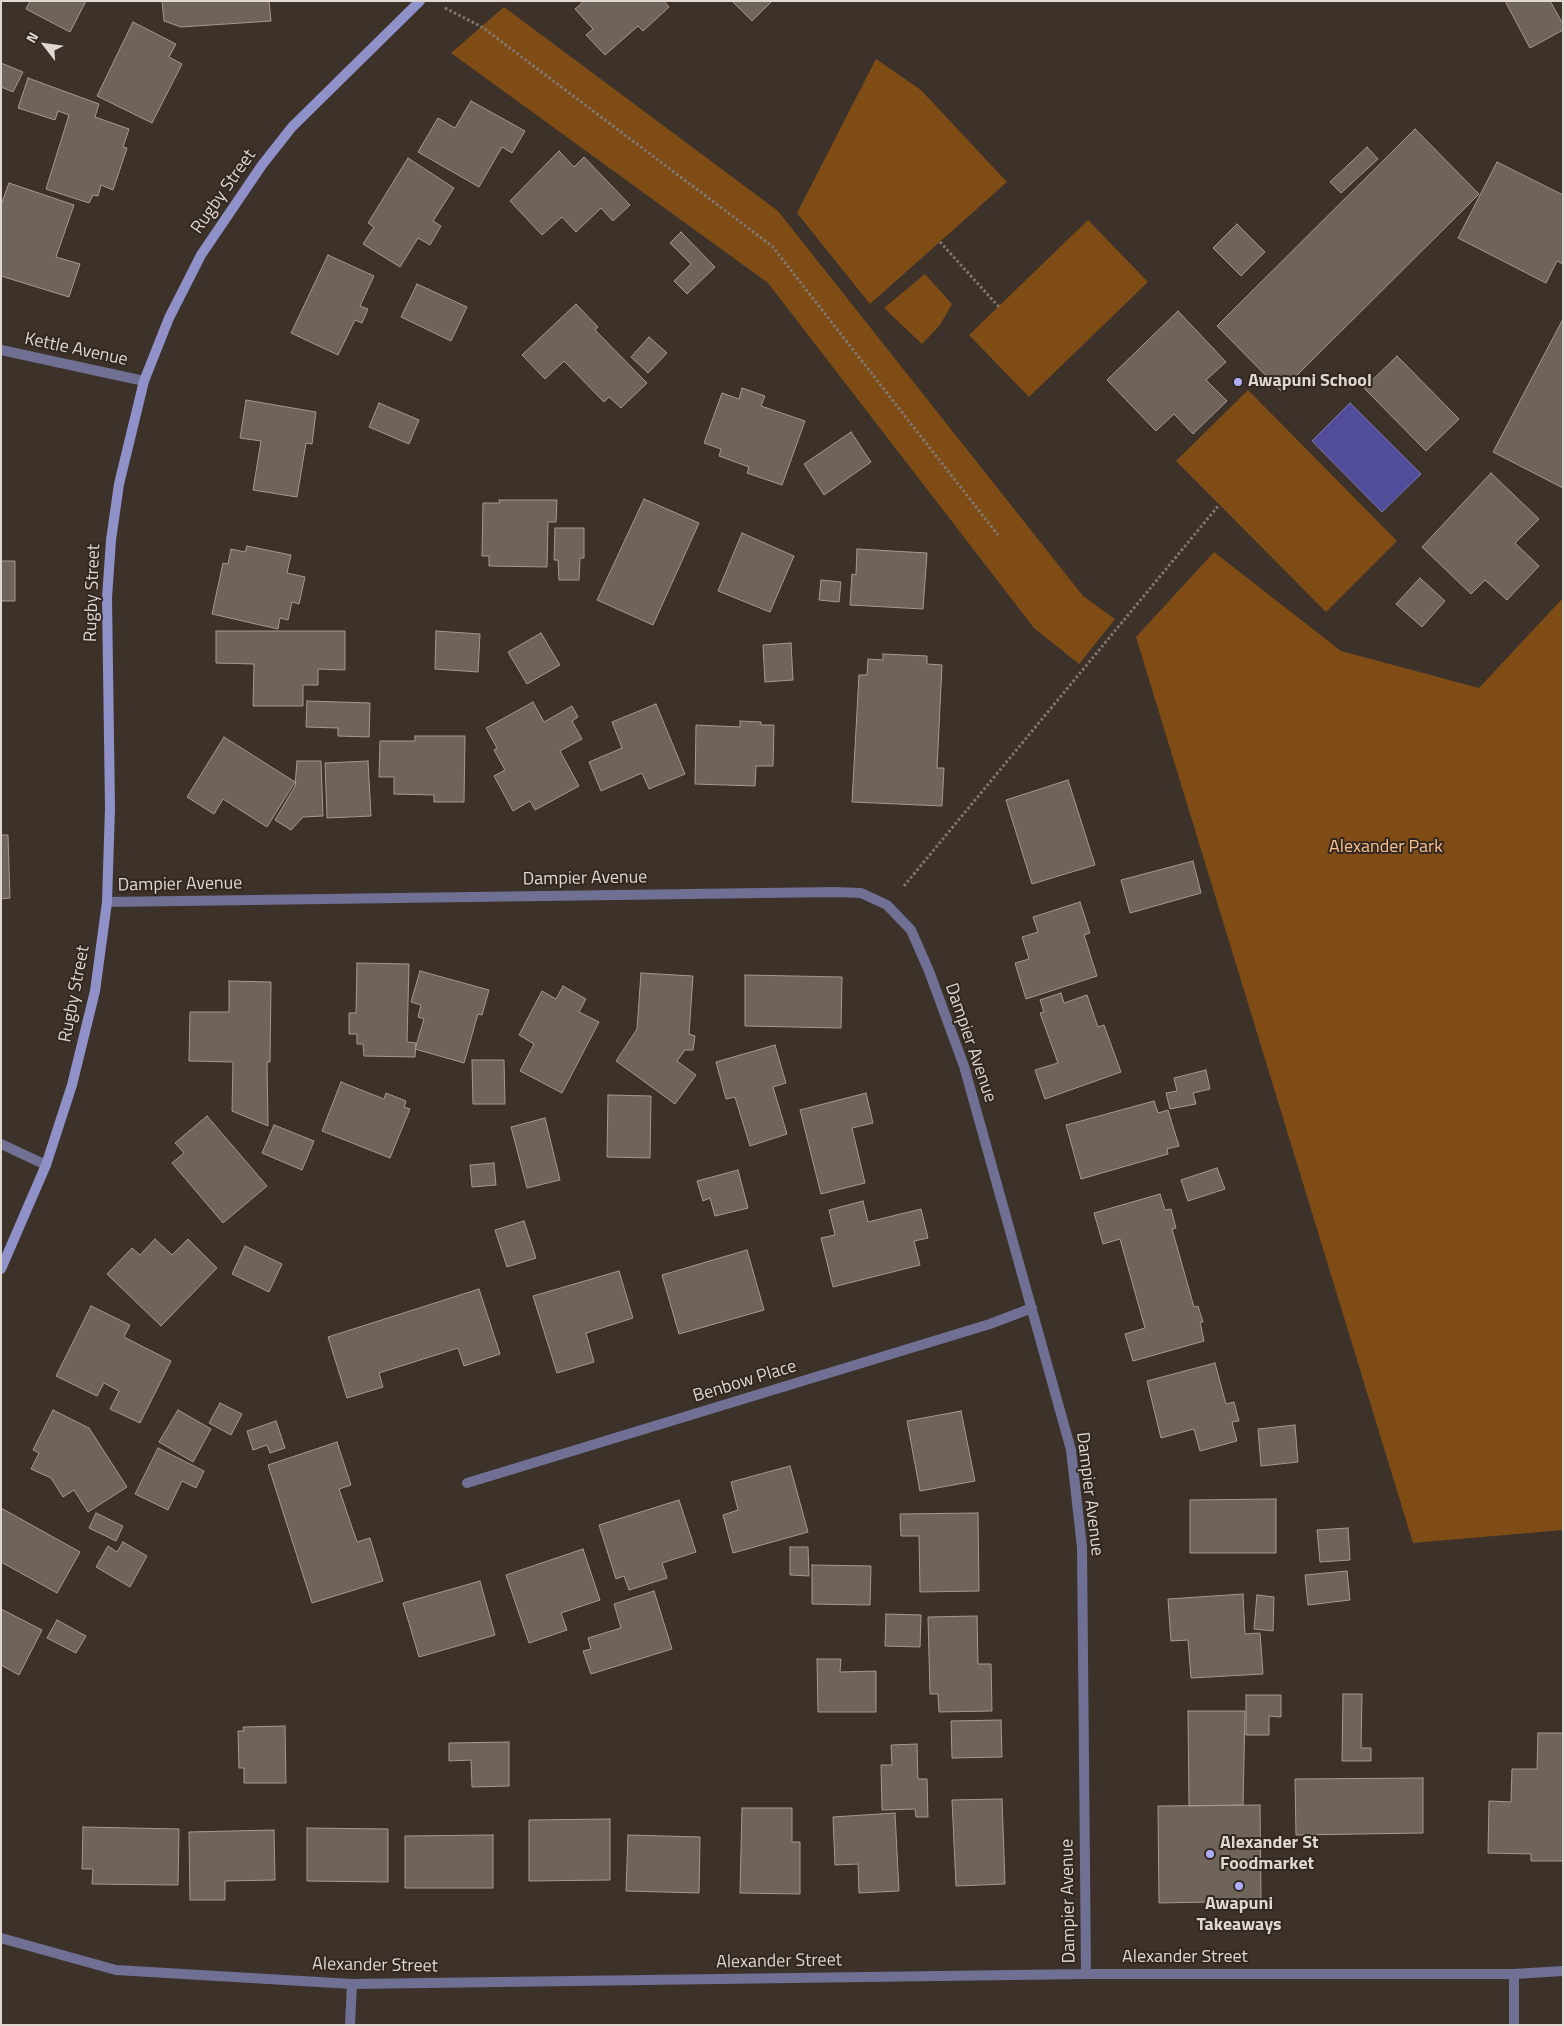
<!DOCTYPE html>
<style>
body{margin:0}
#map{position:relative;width:1564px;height:2026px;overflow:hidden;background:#3c322a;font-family:"Titillium Web",sans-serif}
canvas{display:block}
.frame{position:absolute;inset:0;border:2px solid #ded7d2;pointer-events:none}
.north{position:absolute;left:20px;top:20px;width:50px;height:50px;-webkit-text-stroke:4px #322820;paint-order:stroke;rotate:300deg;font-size:14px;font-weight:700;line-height:20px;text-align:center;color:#ded7d2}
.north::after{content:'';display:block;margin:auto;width:18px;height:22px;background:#ded7d2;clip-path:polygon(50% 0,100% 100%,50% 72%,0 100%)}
</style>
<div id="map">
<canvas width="1564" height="2026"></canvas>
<div class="frame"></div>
<div class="north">N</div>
</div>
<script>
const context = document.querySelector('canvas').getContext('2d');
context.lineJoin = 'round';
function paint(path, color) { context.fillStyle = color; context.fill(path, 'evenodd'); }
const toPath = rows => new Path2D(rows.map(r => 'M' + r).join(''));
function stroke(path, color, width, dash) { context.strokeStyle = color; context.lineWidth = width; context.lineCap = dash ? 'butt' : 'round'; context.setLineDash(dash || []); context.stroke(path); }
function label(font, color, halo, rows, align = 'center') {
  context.font = font + ' "Titillium Web",sans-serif'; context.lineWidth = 4; context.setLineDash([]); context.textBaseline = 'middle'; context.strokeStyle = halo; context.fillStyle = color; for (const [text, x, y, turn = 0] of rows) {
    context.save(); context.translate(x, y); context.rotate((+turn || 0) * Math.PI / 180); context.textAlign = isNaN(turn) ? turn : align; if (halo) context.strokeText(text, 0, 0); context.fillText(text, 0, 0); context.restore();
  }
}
const green = toPath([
 [504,7,778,211,1083,596,1115,619,1079,664,1034,628,768,283,451,53],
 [876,59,921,90,1007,182,870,304,797,213],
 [1088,220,1148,282,1029,397,969,335],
 [925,274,952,304,940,325,922,344,884,308],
 [1248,390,1397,541,1326,612,1176,461],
 [1214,552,1341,651,1479,688,1563,598,1563,1530,1413,1543,1136,637]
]);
const water = toPath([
 [1350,403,1421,474,1382,512,1312,441,1350,403]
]);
const building = toPath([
 [30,1,86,1,70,32,26,9,30,1],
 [162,1,269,1,271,21,181,27,164,21,162,1],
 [584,1,664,1,669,7,643,31,638,26,605,55,586,35,593,29,575,9,584,1],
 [732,1,772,1,752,21,732,1],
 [1505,1,1550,1,1563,24,1563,30,1530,48,1505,1],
 [133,22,176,44,169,57,182,64,152,123,97,96,133,22],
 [1,63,23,72,13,92,1,87,1,63],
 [28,78,99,104,95,117,129,129,123,147,127,148,113,190,101,185,98,196,93,195,89,203,46,189,69,115,58,111,55,120,18,108,28,78],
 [471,101,525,131,512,153,502,147,479,187,418,152,438,118,455,128,471,101],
 [1415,129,1479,194,1281,391,1217,326,1415,129],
 [1367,147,1378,159,1341,193,1330,182,1367,147],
 [559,151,574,167,584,157,630,205,613,221,601,208,576,232,562,217,542,235,510,201,559,151],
 [408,158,454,188,433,221,441,226,430,245,418,238,400,267,363,244,374,227,368,223,408,158],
 [1497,162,1563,195,1563,264,1557,261,1546,283,1458,238,1497,162],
 [9,183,74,205,56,257,80,264,69,297,1,276,1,205,9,183],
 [1237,224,1265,252,1241,276,1213,248,1237,224],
 [681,232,715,267,687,294,674,281,691,264,670,243,681,232],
 [328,255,374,276,360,306,368,309,362,323,355,320,338,355,291,333,328,255],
 [417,284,467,307,451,341,401,317,417,284],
 [576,304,598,327,595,330,647,383,621,408,609,397,604,402,564,361,545,379,522,355,576,304],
 [1178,311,1226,362,1206,380,1227,401,1193,434,1174,414,1156,431,1107,380,1178,311],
 [1563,319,1563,488,1493,452,1563,319],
 [649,337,667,353,648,373,631,357,649,337],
 [1397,356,1459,419,1426,451,1364,388,1397,356],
 [742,388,765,396,761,406,805,421,782,485,747,473,749,467,719,456,721,449,704,443,722,393,739,399,742,388],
 [246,400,316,412,312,444,306,443,297,497,253,490,261,441,240,438,246,400],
 [379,403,419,420,409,444,369,427,379,403],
 [851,432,871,462,824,495,804,464,851,432],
 [1491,473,1539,519,1515,543,1539,566,1507,600,1485,580,1471,594,1422,547,1491,473],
 [644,499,699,523,653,625,597,600,644,499],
 [499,500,557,500,556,522,548,522,547,567,489,566,489,556,482,556,483,503,500,503,499,500],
 [555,528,584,528,584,558,580,558,579,580,559,580,558,560,554,560,555,528],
 [742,533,794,556,770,612,718,591,742,533],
 [247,546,291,555,287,573,305,577,299,604,292,602,288,620,280,618,278,629,212,614,223,563,228,564,231,549,245,552,247,546],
 [857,549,927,553,923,609,850,605,852,574,856,575,857,549],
 [1,561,15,561,15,601,1,601,1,561],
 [1420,578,1445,601,1422,627,1396,604,1420,578],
 [821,580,841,582,839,602,819,600,821,580],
 [216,631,345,631,345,670,318,669,318,685,303,685,303,706,253,706,254,664,216,663,216,631],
 [436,631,480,634,478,672,435,669,436,631],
 [541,633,560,665,527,684,508,652,541,633],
 [791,643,793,680,765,682,763,645,791,643],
 [883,654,927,656,927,664,942,665,937,768,944,768,942,806,852,802,859,675,867,675,868,659,883,660,883,654],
 [307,701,370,703,369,737,338,736,338,728,306,727,307,701],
 [533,702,544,722,572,706,578,717,572,721,582,739,560,751,579,786,535,810,530,801,513,811,494,776,505,770,494,750,497,748,486,728,533,702],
 [656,704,685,774,649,789,642,773,601,791,589,762,622,748,612,722,656,704],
 [740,721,761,722,761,725,774,725,773,766,756,766,755,786,695,784,696,725,740,727,740,721],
 [415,736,465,736,464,802,434,802,434,795,394,794,394,777,379,777,380,741,415,741,415,736],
 [224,737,295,782,267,827,223,799,214,814,187,797,224,737],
 [297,761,321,761,323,816,303,817,291,830,275,820,295,786,297,761],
 [368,761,371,816,327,818,325,763,368,761],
 [1068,780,1095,865,1032,884,1006,800,1068,780],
 [1,835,8,835,10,898,1,899,1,835],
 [1193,861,1201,893,1130,913,1121,880,1193,861],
 [1080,902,1090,933,1084,935,1097,976,1026,999,1015,963,1029,959,1022,937,1038,932,1033,917,1080,902],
 [357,963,409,964,407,1042,416,1043,415,1057,364,1056,363,1044,357,1044,357,1034,349,1034,349,1013,356,1013,357,963],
 [420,971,489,990,482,1015,478,1014,464,1063,415,1049,424,1019,418,1017,421,1005,411,1002,420,971],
 [641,973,693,976,689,1034,695,1036,693,1050,685,1050,677,1061,696,1075,675,1104,616,1061,637,1029,641,973],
 [745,975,842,977,841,1028,745,1026,745,975],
 [229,981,271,982,270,1062,267,1062,268,1126,232,1111,233,1062,189,1061,190,1012,229,1012,229,981],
 [563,986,586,999,579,1012,599,1022,562,1093,520,1071,534,1044,519,1035,542,991,556,999,563,986],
 [1061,993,1064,1003,1087,995,1098,1027,1104,1025,1121,1072,1045,1099,1035,1070,1058,1063,1040,1013,1044,1012,1040,1000,1061,993],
 [775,1045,786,1083,773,1087,787,1134,750,1146,735,1097,726,1099,716,1062,775,1045],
 [472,1060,504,1060,505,1104,473,1104,472,1060],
 [1206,1070,1210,1089,1193,1093,1196,1104,1170,1109,1166,1093,1177,1091,1174,1078,1206,1070],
 [341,1082,384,1099,386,1093,406,1101,404,1107,410,1109,390,1158,322,1131,341,1082],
 [866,1093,873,1123,852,1128,865,1183,821,1194,800,1110,866,1093],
 [608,1095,651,1096,650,1158,607,1157,608,1095],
 [1154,1101,1158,1113,1168,1110,1179,1146,1167,1149,1168,1154,1081,1179,1066,1125,1154,1101],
 [207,1116,267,1186,223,1223,172,1163,184,1153,175,1143,207,1116],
 [545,1118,560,1180,527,1188,511,1127,545,1118],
 [274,1125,314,1141,302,1170,262,1153,274,1125],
 [494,1163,496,1185,472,1187,470,1165,494,1163],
 [1217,1168,1225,1189,1188,1201,1181,1180,1217,1168],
 [738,1170,748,1208,715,1216,710,1198,703,1201,697,1181,738,1170],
 [1160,1194,1165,1210,1171,1209,1176,1228,1172,1229,1194,1307,1198,1306,1203,1322,1200,1322,1204,1341,1133,1361,1125,1334,1145,1328,1120,1239,1103,1244,1094,1213,1160,1194],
 [863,1201,868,1222,921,1209,928,1238,914,1241,920,1265,833,1287,821,1238,835,1235,829,1210,863,1201],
 [524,1221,536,1258,507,1267,495,1230,524,1221],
 [155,1239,172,1255,188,1239,217,1268,161,1326,107,1274,132,1248,140,1255,155,1239],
 [245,1246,282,1264,269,1292,232,1274,245,1246],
 [747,1250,764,1310,679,1334,662,1275,747,1250],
 [619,1271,633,1318,586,1333,594,1362,557,1373,533,1296,619,1271],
 [479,1289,500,1354,464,1366,458,1348,379,1373,383,1387,347,1398,328,1337,479,1289],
 [91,1306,130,1325,124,1337,171,1361,140,1423,110,1409,119,1391,104,1383,97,1396,56,1376,91,1306],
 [1215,1363,1226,1404,1234,1402,1239,1421,1232,1422,1237,1441,1200,1451,1194,1429,1161,1438,1147,1381,1215,1363],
 [220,1403,242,1414,231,1435,209,1423,220,1403],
 [53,1410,89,1428,127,1487,88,1512,74,1490,63,1497,51,1478,31,1469,39,1453,33,1450,53,1410],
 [178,1410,211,1429,193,1462,159,1442,178,1410],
 [961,1411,975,1481,920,1491,907,1421,961,1411],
 [276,1421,285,1448,270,1453,267,1445,253,1450,247,1431,276,1421],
 [1295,1425,1298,1462,1261,1466,1258,1429,1295,1425],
 [337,1442,351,1485,339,1489,357,1542,370,1538,383,1581,312,1603,268,1465,337,1442],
 [158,1448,204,1471,196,1488,182,1481,168,1510,135,1494,158,1448],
 [790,1466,808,1532,733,1553,723,1515,738,1510,731,1482,790,1466],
 [1276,1499,1276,1553,1190,1553,1190,1500,1276,1499],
 [679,1500,696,1552,662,1563,667,1578,629,1590,624,1576,616,1579,599,1525,679,1500],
 [1,1508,80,1552,57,1593,1,1562,1,1508],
 [96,1513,123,1526,116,1541,89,1528,96,1513],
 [978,1513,979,1591,920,1592,919,1536,901,1536,900,1514,978,1513],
 [1348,1528,1350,1560,1320,1562,1317,1530,1348,1528],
 [123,1542,147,1556,130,1587,96,1567,108,1546,117,1552,123,1542],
 [790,1547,808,1547,809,1576,790,1575,790,1547],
 [583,1549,600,1600,561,1613,567,1630,529,1643,506,1575,583,1549],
 [812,1565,871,1566,870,1605,812,1604,812,1565],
 [1347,1571,1350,1600,1308,1605,1305,1575,1347,1571],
 [480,1581,495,1635,419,1657,403,1603,480,1581],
 [654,1591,672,1649,591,1674,583,1651,591,1649,588,1638,621,1628,614,1604,654,1591],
 [1243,1594,1245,1634,1260,1633,1263,1674,1191,1678,1188,1640,1171,1641,1168,1599,1243,1594],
 [1257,1595,1274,1597,1273,1631,1254,1629,1257,1595],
 [1,1609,42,1630,19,1675,1,1665,1,1609],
 [886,1614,921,1615,920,1647,885,1646,886,1614],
 [977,1616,978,1664,991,1664,992,1711,939,1712,938,1694,930,1694,928,1617,977,1616],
 [57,1620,86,1636,76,1653,47,1638,57,1620],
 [817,1659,841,1659,840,1672,876,1671,876,1712,818,1712,817,1659],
 [1343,1694,1362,1694,1361,1748,1371,1748,1371,1761,1342,1761,1343,1694],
 [1246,1695,1281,1695,1281,1717,1269,1716,1269,1735,1246,1735,1246,1695],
 [1188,1711,1245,1711,1243,1805,1189,1806,1188,1711],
 [1001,1720,1002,1757,952,1758,951,1721,1001,1720],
 [285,1726,286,1783,244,1783,244,1768,239,1768,238,1731,244,1731,243,1727,285,1726],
 [1538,1733,1563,1733,1563,1861,1531,1861,1531,1854,1488,1853,1489,1801,1511,1802,1512,1769,1537,1769,1538,1733],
 [509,1742,509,1786,472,1787,471,1760,449,1761,449,1743,509,1742],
 [917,1744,918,1779,927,1779,928,1817,916,1817,915,1809,882,1810,881,1765,892,1765,891,1745,917,1744],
 [1423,1778,1423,1833,1296,1835,1295,1779,1423,1778],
 [1002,1799,1005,1884,956,1886,952,1800,1002,1799],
 [1260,1805,1261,1901,1159,1903,1158,1806,1260,1805],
 [742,1808,792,1808,792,1842,800,1842,800,1894,740,1893,742,1808],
 [895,1813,899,1891,859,1893,858,1864,835,1865,833,1817,895,1813],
 [610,1819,610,1880,529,1881,529,1820,610,1819],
 [83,1827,179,1829,178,1885,92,1884,93,1869,82,1869,83,1827],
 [307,1828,388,1829,388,1882,307,1881,307,1828],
 [274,1830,275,1880,225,1881,225,1900,190,1900,189,1832,274,1830],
 [493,1835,493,1888,405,1888,405,1836,493,1835],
 [628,1835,700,1837,699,1893,626,1891,628,1835]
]);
const path = toPath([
 [445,8,482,27,772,246,998,535],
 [940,242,999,307],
 [904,886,1219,505]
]);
const street = toPath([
 [1,350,144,381],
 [107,902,835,892,861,893,887,905,911,930,929,971,964,1066,1071,1450,1082,1547,1086,1974],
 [1,1144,46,1165],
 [467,1483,990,1324,1032,1308],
 [1,1938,116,1970,352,1984,1086,1974,1514,1974,1563,1971],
 [1514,1974,1514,2025],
 [350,2025,352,1984]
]);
const secondary = toPath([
 [1,1269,46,1165,72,1085,95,991,107,902,110,808,107,598,111,540,119,484,144,381,169,318,201,255,262,165,292,127,420,1]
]);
const markers = [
 [1238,382,5,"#aeaefb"],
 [1210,1854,5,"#aeaefb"],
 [1239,1886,5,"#aeaefb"]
];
const streetNames = [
 ["Rugby Street",224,192,-55],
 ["Kettle Avenue",76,350,12],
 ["Rugby Street",93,593,-88],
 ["Dampier Avenue",585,879,-1],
 ["Dampier Avenue",180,885,-1],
 ["Rugby Street",75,994,-79],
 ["Dampier Avenue",970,1043,71],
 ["Benbow Place",745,1382,-17],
 ["Dampier Avenue",1089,1494,83],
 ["Dampier Avenue",1069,1901,-91],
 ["Alexander Street",1185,1958],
 ["Alexander Street",779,1962,-1],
 ["Alexander Street",375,1966,1]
];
const poiNames = [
 ["Awapuni School",1248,382],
 ["Alexander St",1220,1844],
 ["Foodmarket",1220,1865],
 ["Awapuni",1239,1905,"center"],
 ["Takeaways",1239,1926,"center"]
];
const parkNames = [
 ["Alexander Park",1386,848]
];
paint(green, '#7f4c16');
paint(water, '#524d9a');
stroke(water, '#7c76ab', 1);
paint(building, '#6f645a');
stroke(building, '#a6998f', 1);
stroke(path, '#817871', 3, [2.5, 2.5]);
stroke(street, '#6f7093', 10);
stroke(secondary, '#9091c9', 10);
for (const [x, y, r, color] of markers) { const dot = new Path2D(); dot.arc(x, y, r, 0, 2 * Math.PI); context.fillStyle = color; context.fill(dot); stroke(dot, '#322820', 2); }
label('18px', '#ded7d2', '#322820', streetNames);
label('bold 18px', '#ded7d2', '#322820', poiNames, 'left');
label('18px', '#f8c08f', '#322820', parkNames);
</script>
